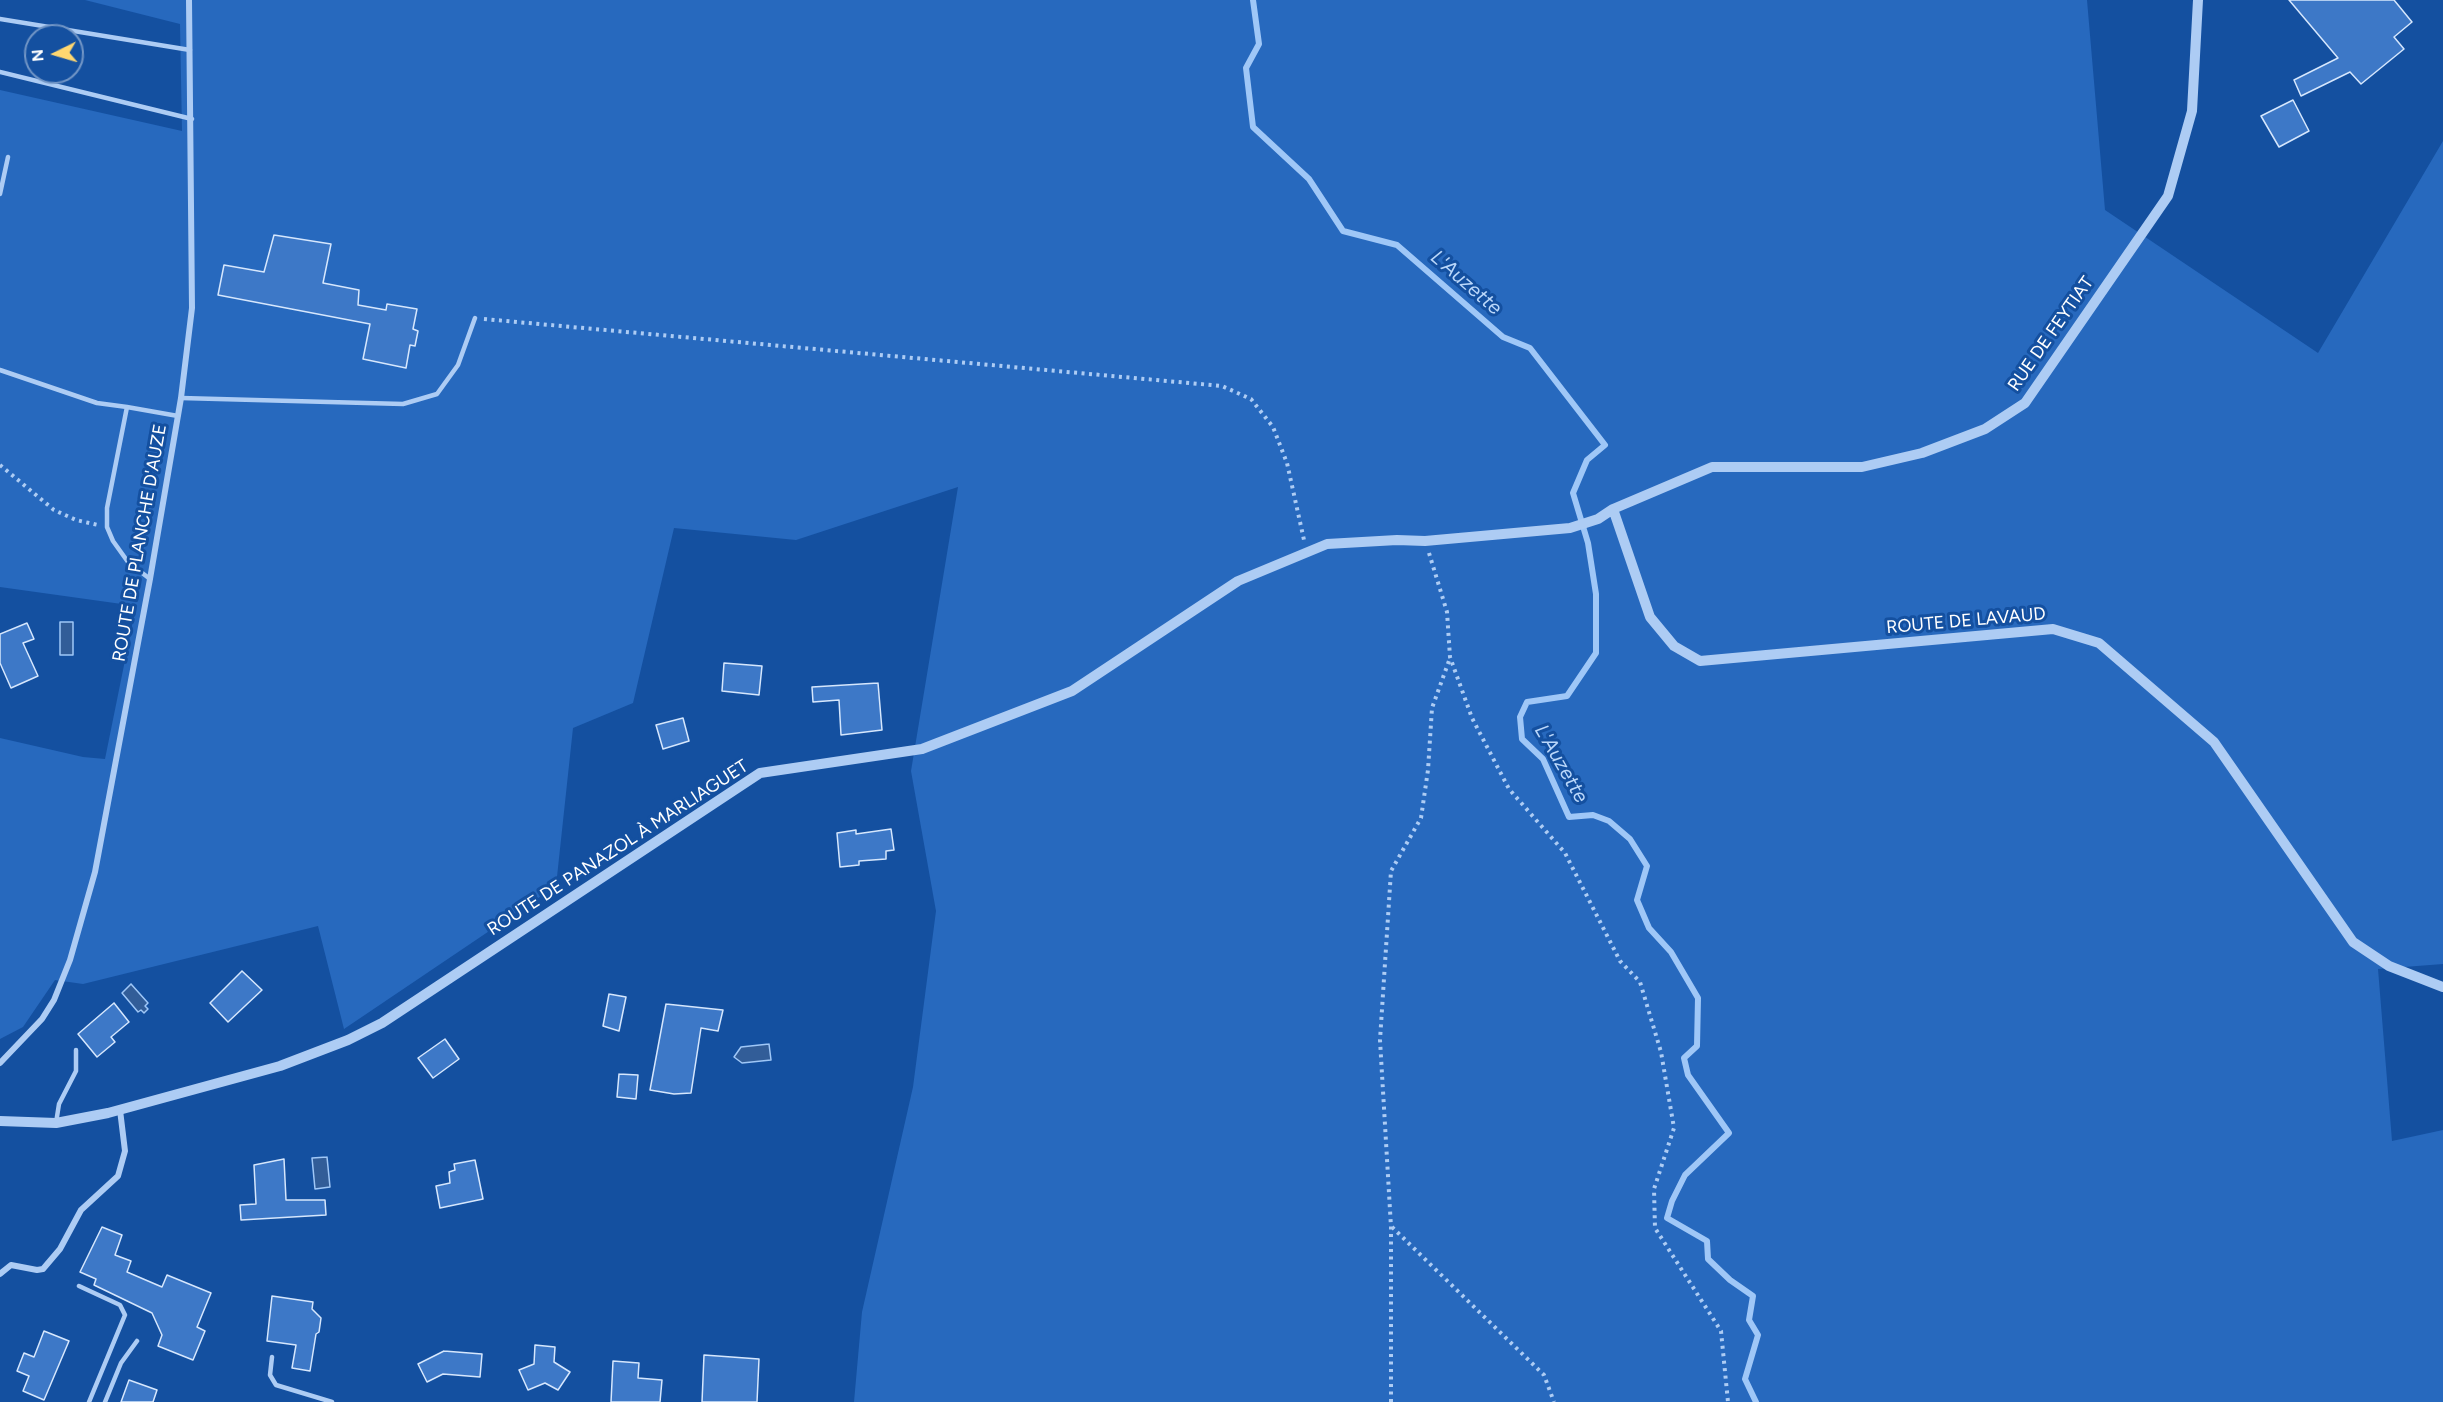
<!DOCTYPE html>
<meta charset="utf-8">
<style>
body{margin:0}
#map{position:relative;width:2443px;height:1402px;overflow:hidden;background:#1450a0;font-family:Figtree,sans-serif}
canvas{display:block}
.north{position:absolute;left:24px;top:24px;width:60px;height:60px;box-sizing:border-box;background:#1450a0;border:2px solid #7296c6;border-radius:50%;rotate:265deg;font-size:16px;font-weight:700;line-height:24px;text-align:center;color:#fff}
.north::after{content:'';display:block;margin:auto;width:21px;height:27px;background:#ffd770;clip-path:polygon(50% 0,100% 100%,50% 72%,0 100%)}
</style>
<div id="map">
<canvas width="2443" height="1402"></canvas>
<div class="north">N</div>
</div>
<script>
const context = document.querySelector('canvas').getContext('2d');
context.lineJoin = 'round';
function paint(path, color) { context.fillStyle = color; context.fill(path, 'evenodd'); }
const toPath = rows => new Path2D(rows.map(r => 'M' + r).join(''));
function stroke(path, color, width, dash) { context.strokeStyle = color; context.lineWidth = width; context.lineCap = dash ? 'butt' : 'round'; context.setLineDash(dash || []); context.stroke(path); }
function label(font, color, halo, rows, align = 'center') {
  context.font = font + ' Figtree,sans-serif'; context.lineWidth = 6; context.setLineDash([]); context.textBaseline = 'middle'; context.strokeStyle = halo; context.fillStyle = color; for (const [text, x, y, turn = 0] of rows) {
    context.save(); context.translate(x, y); context.rotate((+turn || 0) * Math.PI / 180); context.textAlign = isNaN(turn) ? turn : align; if (halo) context.strokeText(text, 0, 0); context.fillText(text, 0, 0); context.restore();
  }
}
const green = toPath([
 [85,0,2087,0,2105,210,2318,353,2443,141,2443,964,2378,969,2392,1141,2443,1130,2443,1402,854,1402,862,1312,913,1087,936,911,911,771,958,487,796,540,674,528,633,703,573,728,556,886,344,1029,318,926,83,984,55,980,23,1027,0,1039,0,738,83,757,105,759,136,606,0,587,0,90,182,131,180,24]
]);
const water = toPath([
 [60,622,73,622,73,655,60,655,60,622],
 [131,984,148,1003,145,1006,148,1009,144,1013,141,1010,138,1012,122,993,131,984],
 [769,1044,771,1060,742,1063,734,1057,741,1047,769,1044],
 [327,1157,330,1187,315,1189,312,1158,327,1157]
]);
const stream = toPath([
 [1253,0,1259,44,1246,68,1253,127,1309,179,1343,231,1397,245,1503,337,1530,348,1605,445,1587,460,1573,493,1588,543,1596,594,1596,653,1567,696,1527,702,1520,717,1522,739,1543,759,1569,817,1593,815,1609,821,1630,839,1647,866,1637,900,1649,928,1671,952,1698,998,1697,1046,1684,1058,1688,1075,1729,1133,1685,1175,1672,1201,1667,1218,1707,1241,1708,1259,1730,1280,1753,1296,1749,1320,1758,1335,1745,1379,1756,1402]
]);
const building = toPath([
 [2289,0,2394,0,2412,22,2394,37,2404,49,2361,84,2350,72,2301,96,2294,80,2338,58,2289,0],
 [2293,100,2309,131,2279,147,2261,116,2293,100],
 [274,235,331,244,323,283,359,290,358,305,386,310,387,304,417,309,413,329,418,331,415,346,410,345,406,368,363,359,370,324,218,295,224,265,264,272,274,235],
 [27,623,34,639,23,643,38,676,11,688,0,663,0,634,27,623],
 [724,663,762,666,759,695,722,691,724,663],
 [878,683,882,730,841,735,839,700,813,702,812,687,878,683],
 [683,718,689,741,663,749,656,725,683,718],
 [891,829,894,850,886,851,886,859,859,861,859,865,840,867,837,833,856,830,856,834,891,829],
 [242,971,262,990,228,1022,210,1003,242,971],
 [609,994,626,997,619,1031,603,1026,609,994],
 [114,1003,129,1022,111,1037,115,1042,97,1057,78,1034,114,1003],
 [666,1004,723,1010,718,1031,701,1028,691,1093,674,1094,650,1090,666,1004],
 [445,1039,459,1059,433,1078,418,1058,445,1039],
 [619,1074,638,1075,636,1099,617,1097,619,1074],
 [284,1159,286,1200,325,1200,326,1215,241,1220,240,1205,256,1204,254,1165,284,1159],
 [475,1160,483,1199,440,1208,436,1186,450,1183,449,1172,455,1170,454,1164,475,1160],
 [102,1227,122,1235,115,1255,131,1261,127,1272,162,1287,167,1275,211,1293,197,1327,205,1331,193,1360,158,1346,162,1335,152,1313,94,1285,96,1279,80,1272,102,1227],
 [272,1296,313,1302,312,1309,321,1318,319,1332,316,1334,310,1371,292,1368,296,1345,267,1341,272,1296],
 [44,1331,69,1341,44,1400,23,1391,29,1376,17,1371,24,1353,34,1357,44,1331],
 [535,1345,555,1347,554,1362,570,1372,558,1390,545,1383,528,1390,519,1370,534,1364,535,1345],
 [444,1351,482,1354,480,1377,443,1374,427,1382,418,1364,444,1351],
 [704,1355,759,1359,757,1402,702,1402,704,1355],
 [613,1361,639,1363,638,1378,662,1380,660,1402,611,1402,613,1361],
 [129,1380,157,1390,153,1402,121,1402,129,1380]
]);
const path = toPath([
 [484,319,1222,386,1251,399,1273,427,1287,463,1304,540],
 [0,465,54,510,76,520,98,525],
 [1429,553,1447,612,1450,657,1472,718,1509,789,1565,853,1620,961,1640,982,1661,1052,1674,1128,1654,1189,1655,1228,1721,1331,1728,1402],
 [1392,1227,1544,1375,1554,1402],
 [1391,1402,1391,1227,1380,1040,1391,871,1421,818,1428,770,1432,708,1450,658]
]);
const service = toPath([
 [0,19,190,50],
 [0,72,192,119],
 [0,194,8,157],
 [0,370,97,403,127,407],
 [181,398,403,404,437,394,458,365,475,318],
 [150,579,128,562,113,541,107,527,107,508,127,407,178,416],
 [56,1123,59,1104,76,1071,76,1050],
 [79,1286,120,1305,125,1315,89,1402],
 [272,1357,270,1375,276,1385,332,1402],
 [105,1402,121,1363,137,1341]
]);
const minor = toPath([
 [0,1063,42,1019,54,1000,70,960,95,872,150,579,181,398,192,308,189,0],
 [0,1274,11,1265,37,1270,43,1269,60,1249,81,1210,118,1176,125,1151,120,1110]
]);
const tertiary = toPath([
 [1613,509,1650,617,1674,646,1700,661,2053,629,2099,643,2214,742,2353,942,2389,966,2443,987],
 [0,1121,56,1123,108,1113,280,1066,348,1040,382,1023,760,773,922,749,1072,691,1238,581,1327,544,1397,540,1425,541,1570,528,1598,519,1613,509,1712,467,1862,467,1922,453,1985,429,2025,403,2168,196,2192,111,2198,0]
]);
const streetNames = [
 ["RUE DE FEYTIAT",2051,334,-55],
 ["ROUTE DE PLANCHE D'AUZE",140,543,-80],
 ["ROUTE DE LAVAUD",1966,621,-5],
 ["ROUTE DE PANAZOL À MARLIAGUET",618,848,-33]
];
const waterNames = [
 ["L'Auzette",1466,283,41],
 ["L'Auzette",1561,764,60]
];
paint(green, '#2769be');
paint(water, '#325d98');
stroke(water, '#9fc7f7', 1.5);
stroke(stream, '#9fc7f7', 6);
paint(building, '#3d78c7');
stroke(building, '#d6e7fd', 1.5);
stroke(path, '#adccf4', 4, [3, 4.5]);
stroke(service, '#adccf4', 4.5);
stroke(minor, '#adccf4', 6);
stroke(tertiary, '#adccf4', 10);
label('18px', '#fff', '#1450a0', streetNames);
label('italic 20px', '#bad7fa', '#1450a0', waterNames);
</script>
